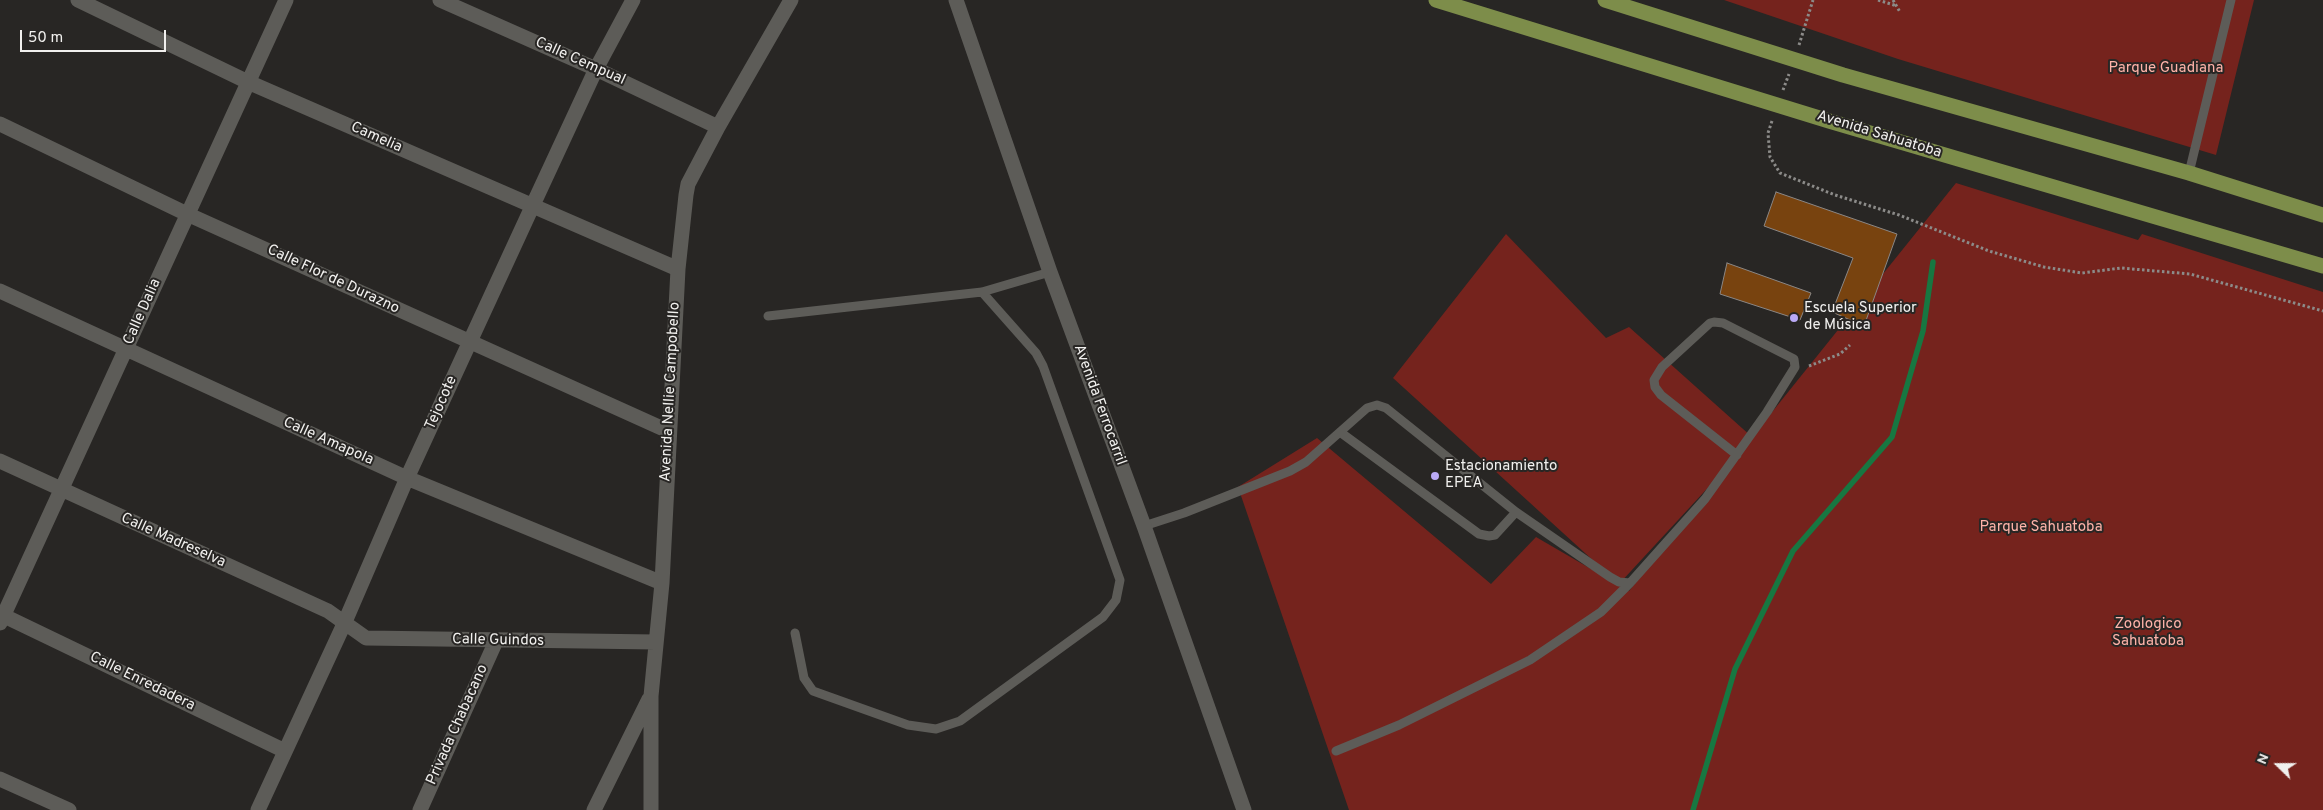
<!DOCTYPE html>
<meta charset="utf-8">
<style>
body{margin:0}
#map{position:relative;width:2323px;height:810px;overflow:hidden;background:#282624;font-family:Overpass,sans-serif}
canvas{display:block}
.north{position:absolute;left:2253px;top:740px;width:50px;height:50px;-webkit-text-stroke:4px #282624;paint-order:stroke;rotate:292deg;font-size:14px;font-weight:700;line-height:20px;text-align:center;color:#f1f0ee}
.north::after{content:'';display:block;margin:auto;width:18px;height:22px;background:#f1f0ee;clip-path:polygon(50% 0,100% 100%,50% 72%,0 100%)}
.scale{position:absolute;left:20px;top:30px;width:146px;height:22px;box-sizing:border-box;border:2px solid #f1f0ee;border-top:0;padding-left:6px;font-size:15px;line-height:18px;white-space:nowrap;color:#f1f0ee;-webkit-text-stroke:4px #282624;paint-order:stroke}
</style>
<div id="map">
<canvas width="2323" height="810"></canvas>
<div class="north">N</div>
<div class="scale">50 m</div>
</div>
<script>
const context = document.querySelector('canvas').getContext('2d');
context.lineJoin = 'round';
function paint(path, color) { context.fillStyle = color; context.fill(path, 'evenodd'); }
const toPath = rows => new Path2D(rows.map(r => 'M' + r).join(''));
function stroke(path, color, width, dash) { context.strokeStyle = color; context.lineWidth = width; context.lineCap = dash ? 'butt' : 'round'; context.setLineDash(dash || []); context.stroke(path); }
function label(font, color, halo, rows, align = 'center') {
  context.font = font + ' Overpass,sans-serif'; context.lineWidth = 4; context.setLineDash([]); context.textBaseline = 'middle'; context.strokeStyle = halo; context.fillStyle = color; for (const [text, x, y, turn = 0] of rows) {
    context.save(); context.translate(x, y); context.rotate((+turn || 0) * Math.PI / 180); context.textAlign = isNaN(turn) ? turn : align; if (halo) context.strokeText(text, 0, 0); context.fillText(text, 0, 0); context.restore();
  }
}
const green = toPath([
 [1724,0,2254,0,2216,155,1898,59],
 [1956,183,2138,240,2142,234,2323,292,2323,810,1349,810,1238,487,1317,438,1491,584,1536,537,1629,591,1739,454,1619,584,1393,378,1506,234,1606,338,1629,327,1752,437]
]);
const stream = toPath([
 [1693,810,1735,669,1793,551,1892,437,1923,331,1933,262]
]);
const building = toPath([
 [1776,192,1897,234,1864,326,1832,312,1853,258,1764,226,1776,192],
 [1727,263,1811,293,1800,320,1720,294,1727,263]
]);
const path = toPath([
 [1878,0,1897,6],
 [1893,0,1900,12],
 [1799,45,1813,0],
 [1783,90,1789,74],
 [1772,121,1768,133,1770,157,1780,173,1835,195,1899,215,1989,251,2044,267,2082,273,2121,268,2190,274,2323,311],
 [1809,366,1840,354,1850,345]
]);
const service = toPath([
 [2189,173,2231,0],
 [768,316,982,292,1050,272],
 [1340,432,1479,534,1489,536,1495,535,1516,512],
 [1144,526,1184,513,1290,471,1306,462,1367,408,1377,405,1386,408,1516,512,1610,577,1619,582,1630,583,1705,499,1767,412,1795,367,1794,359,1723,323,1714,322,1710,323,1662,367,1654,380,1655,387,1661,395,1737,455],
 [795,633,804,678,813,691,908,725,936,729,960,721,1103,617,1116,600,1120,580,1043,366,1036,353,982,292],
 [1336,751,1399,725,1530,660,1601,612,1630,583]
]);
const minor = toPath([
 [78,0,248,82,678,269],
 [440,0,596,69,718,127],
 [0,124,187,214,668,431],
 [0,291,407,478,662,583],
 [0,461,328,611,366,638,656,642],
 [0,614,285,751],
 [0,623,286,0],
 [0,779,69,810],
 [258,810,344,624,407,478,532,207,596,69,633,0],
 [420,810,496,641],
 [594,810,649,699],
 [651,810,651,696,662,583,678,269,686,195,688,184,718,127,791,0]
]);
const tertiary = toPath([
 [956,0,1050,272,1144,526,1244,810]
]);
const primary = toPath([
 [1436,0,1829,121,2323,266],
 [1605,0,1843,75,2189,173,2323,215]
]);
const markers = [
 [1794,318,5,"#baaaf6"],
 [1435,476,5,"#baaaf6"]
];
const streetNames = [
 ["Calle Cempual",580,62,24],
 ["Avenida Sahuatoba",1879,135,17],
 ["Camelia",376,138,24],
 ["Calle Flor de Durazno",333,280,25],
 ["Calle Dalia",143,312,-66],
 ["Avenida Nellie Campobello",671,392,-87],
 ["Tejocote",442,403,-66],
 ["Avenida Ferrocarril",1099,405,70],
 ["Calle Amapola",328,442,24],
 ["Calle Madreselva",173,541,24],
 ["Calle Guindos",498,641,1],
 ["Calle Enredadera",142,682,26],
 ["Privada Chabacano",458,725,-66]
];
const parkNames = [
 ["Parque Guadiana",2166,69],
 ["Parque Sahuatoba",2041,528],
 ["Zoologico",2148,625],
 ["Sahuatoba",2148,642]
];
const poiNames = [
 ["Escuela Superior",1804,309],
 ["de Música",1804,326],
 ["Estacionamiento",1445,467],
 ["EPEA",1445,484]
];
paint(green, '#75231d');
stroke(stream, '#177741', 5.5);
paint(building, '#78430f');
stroke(building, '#8b8785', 1);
stroke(path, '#8c8b89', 3, [2.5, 2.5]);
stroke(service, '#5d5c58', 9);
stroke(minor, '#5d5c58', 15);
stroke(tertiary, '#5d5c58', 15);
stroke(primary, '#7d8d4a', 15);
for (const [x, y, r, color] of markers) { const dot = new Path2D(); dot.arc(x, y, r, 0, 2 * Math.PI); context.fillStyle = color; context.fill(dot); stroke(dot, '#282624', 2); }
label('15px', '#f1f0ee', '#282624', streetNames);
label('15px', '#ffb3a9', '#282624', parkNames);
label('15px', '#f1f0ee', '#282624', poiNames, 'left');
</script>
